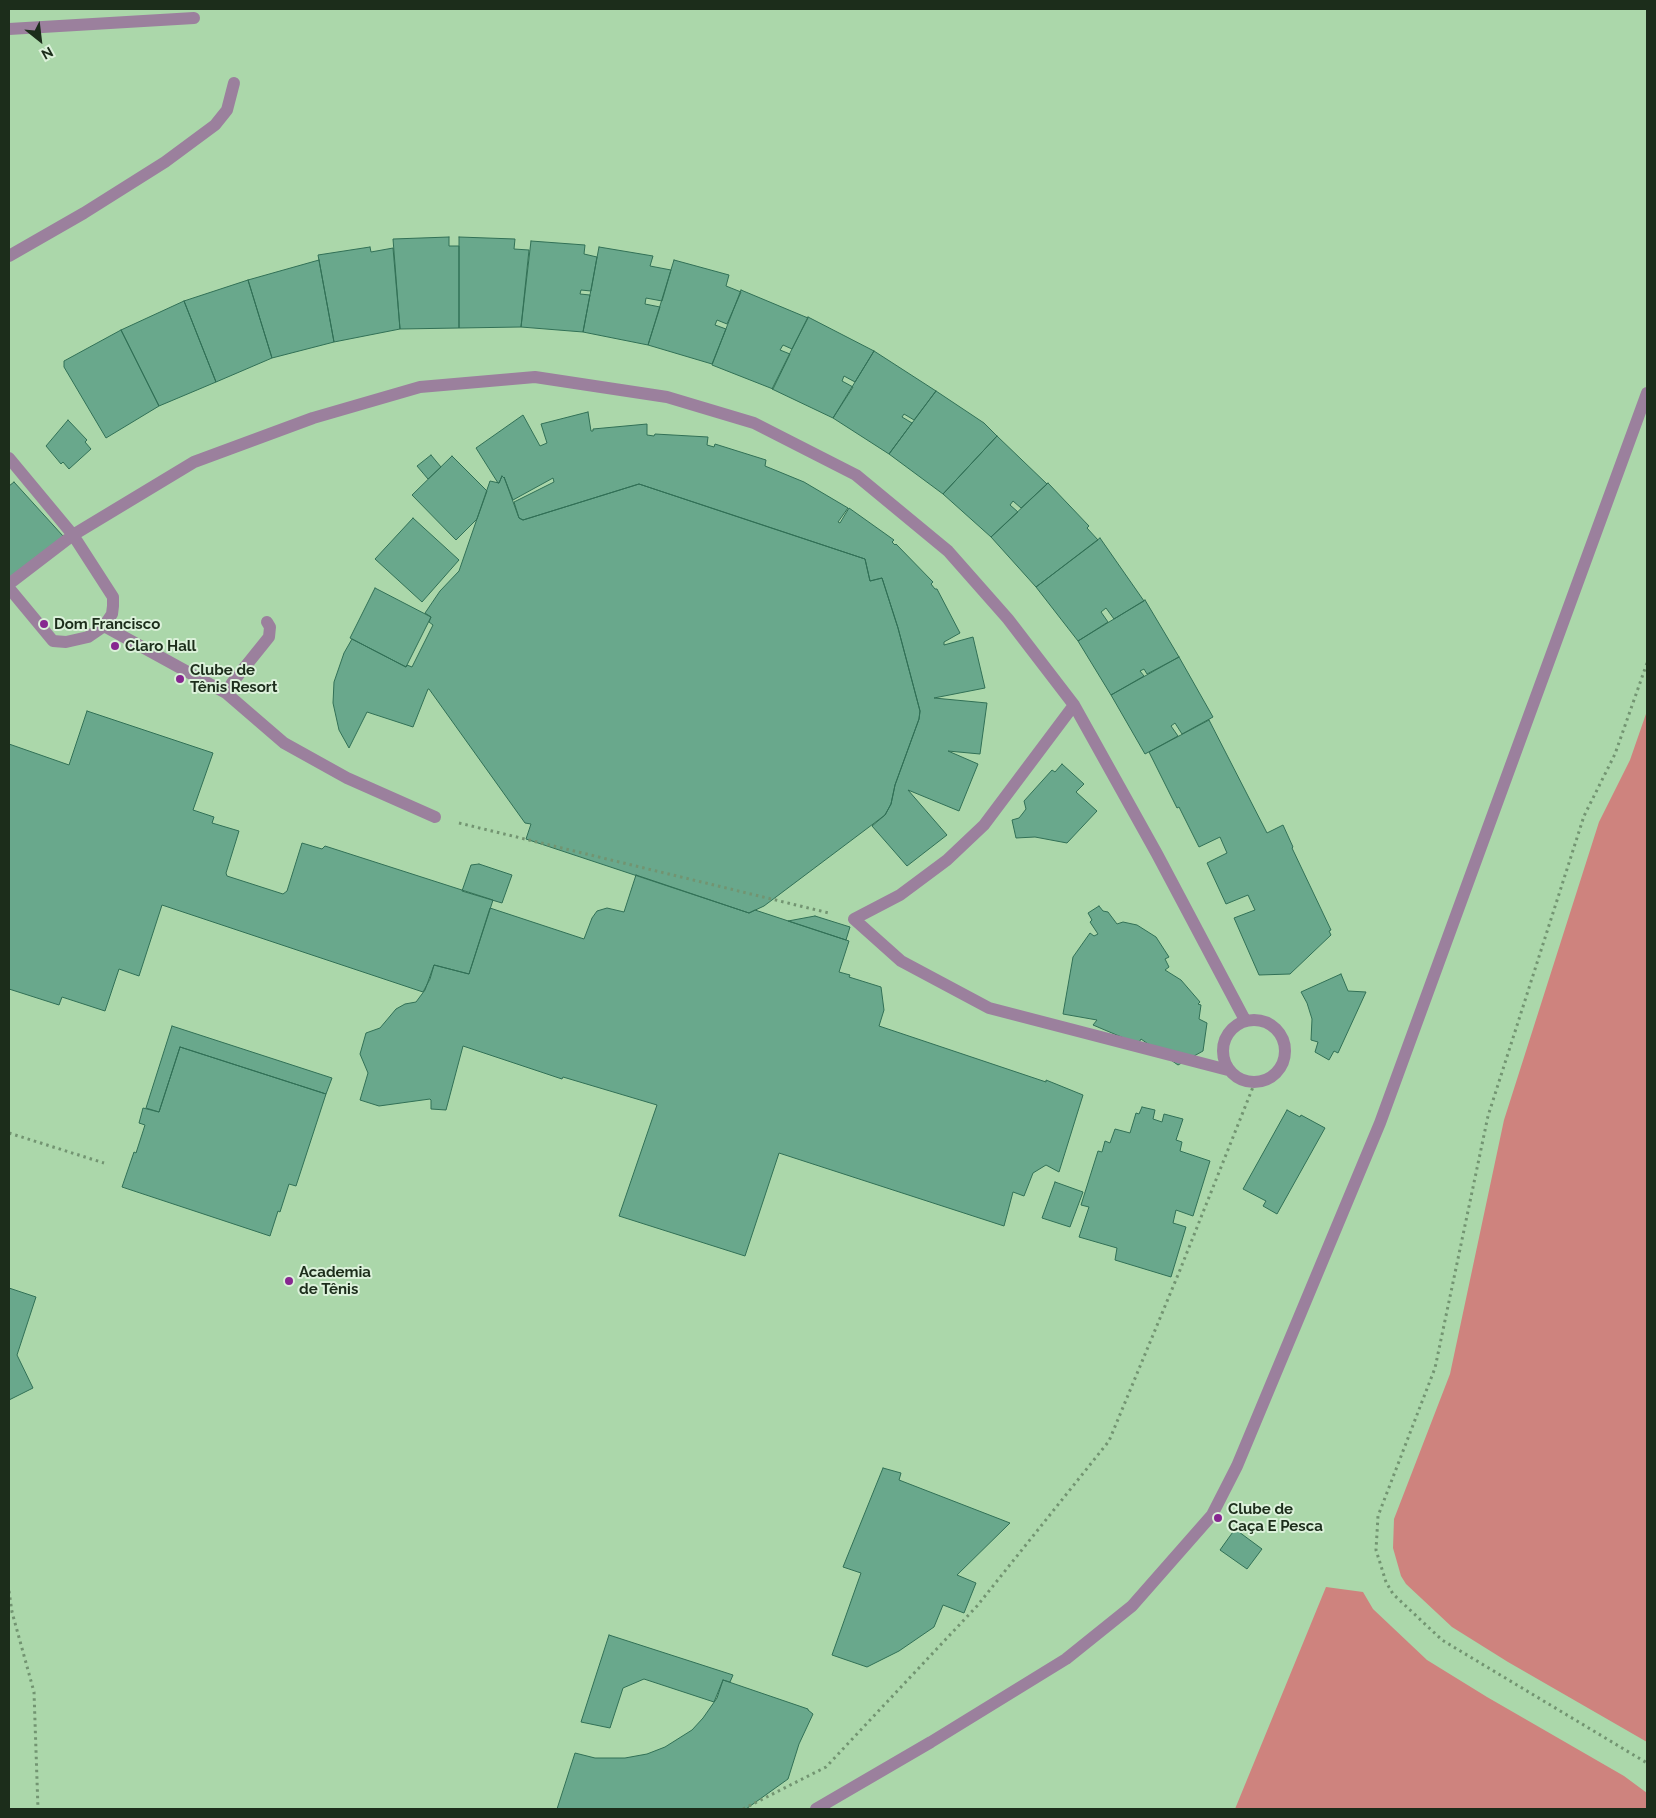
<!DOCTYPE html>
<meta charset="utf-8">
<style>
body{margin:0}
#map{position:relative;width:1656px;height:1818px;overflow:hidden;background:#abd7aa;font-family:Raleway,sans-serif}
canvas{display:block}
.frame{position:absolute;inset:0;border:10px solid #1c2d1b;pointer-events:none}
.north{position:absolute;left:15px;top:15px;width:50px;height:50px;-webkit-text-stroke:4px #dbf1da;paint-order:stroke;rotate:151deg;font-size:14px;font-weight:700;line-height:20px;text-align:center;color:#1c2d1b}
.north::after{content:'';display:block;margin:auto;width:18px;height:22px;background:#1c2d1b;clip-path:polygon(50% 0,100% 100%,50% 72%,0 100%)}
</style>
<div id="map">
<canvas width="1656" height="1818"></canvas>
<div class="frame"></div>
<div class="north">N</div>
</div>
<script>
const context = document.querySelector('canvas').getContext('2d');
context.lineJoin = 'round';
function paint(path, color) { context.fillStyle = color; context.fill(path, 'evenodd'); }
const toPath = rows => new Path2D(rows.map(r => 'M' + r).join(''));
function stroke(path, color, width, dash) { context.strokeStyle = color; context.lineWidth = width; context.lineCap = dash ? 'butt' : 'round'; context.setLineDash(dash || []); context.stroke(path); }
function label(font, color, halo, rows, align = 'center') {
  context.font = font + ' Raleway,sans-serif'; context.lineWidth = 4; context.setLineDash([]); context.textBaseline = 'middle'; context.strokeStyle = halo; context.fillStyle = color; for (const [text, x, y, turn = 0] of rows) {
    context.save(); context.translate(x, y); context.rotate((+turn || 0) * Math.PI / 180); context.textAlign = isNaN(turn) ? turn : align; if (halo) context.strokeText(text, 0, 0); context.fillText(text, 0, 0); context.restore();
  }
}
const green = toPath([
 [1647,711,1647,1742,1508,1662,1452,1627,1406,1584,1401,1576,1393,1548,1394,1519,1450,1374,1504,1120,1599,822,1630,760],
 [1326,1587,1363,1592,1373,1609,1427,1660,1487,1697,1624,1776,1647,1793,1647,1809,1235,1809]
]);
const building = toPath([
 [449,237,449,246,459,246,459,328,400,329,393,239,449,237],
 [459,237,515,239,514,249,529,250,521,327,459,328,459,237],
 [531,241,585,245,584,254,597,257,591,291,581,290,580,294,590,295,583,332,521,327,531,241],
 [370,247,371,252,393,248,400,329,334,342,318,255,370,247],
 [599,247,653,256,650,266,671,270,662,301,646,298,645,304,660,307,648,345,583,332,599,247],
 [319,260,334,342,272,358,248,280,319,260],
 [674,260,729,275,726,286,741,292,727,324,717,320,715,325,726,329,712,364,648,345,674,260],
 [248,280,272,358,216,382,184,301,248,280],
 [741,290,808,318,792,349,783,345,780,350,790,354,773,389,712,365,741,290],
 [184,301,216,382,159,406,121,330,184,301],
 [808,317,874,351,855,382,844,376,842,381,853,387,833,418,772,389,808,317],
 [121,330,159,406,106,438,64,367,64,361,121,330],
 [874,351,936,391,914,420,904,414,902,417,912,423,889,454,833,418,874,351],
 [936,391,984,423,997,436,943,494,889,454,936,391],
 [588,412,591,431,593,431,593,429,647,424,647,435,654,436,655,434,708,437,707,445,714,447,715,444,766,460,765,466,804,482,848,508,838,522,840,523,849,508,894,540,892,542,895,545,896,544,933,582,931,584,935,589,937,589,960,633,944,642,944,645,973,637,985,688,934,698,987,703,980,754,948,751,978,764,959,811,908,790,947,835,907,866,872,826,885,815,891,804,895,785,919,719,920,711,898,628,882,578,870,581,865,559,639,484,523,520,519,518,514,502,554,482,553,478,513,500,504,477,504,478,502,476,499,483,498,483,476,448,523,415,540,446,547,443,541,424,588,412],
 [68,420,87,440,85,442,91,449,69,469,63,462,61,464,46,446,68,420],
 [997,436,1047,484,1021,508,1013,501,1010,505,1018,512,991,537,943,494,997,436],
 [431,455,441,467,428,479,417,466,431,455],
 [452,456,487,491,477,519,456,540,412,495,452,456],
 [502,476,504,478,504,477,519,518,523,520,639,484,865,559,870,581,882,578,898,628,920,711,919,719,895,785,891,804,885,815,764,906,749,913,526,839,531,824,525,823,429,689,428,689,413,727,367,712,349,748,339,730,333,703,334,682,344,653,352,639,406,667,407,665,412,667,433,625,429,622,431,617,425,613,440,591,459,571,490,481,499,483,502,476],
 [14,482,63,536,9,587,9,486,14,482],
 [1048,483,1089,526,1087,528,1098,540,1036,587,991,537,1048,483],
 [413,518,459,560,422,602,375,559,413,518],
 [1100,538,1144,601,1114,619,1106,608,1101,612,1108,622,1078,641,1036,587,1100,538],
 [375,588,431,617,406,667,350,638,375,588],
 [1145,600,1179,657,1147,674,1144,669,1140,671,1144,676,1111,695,1078,641,1145,600],
 [1179,657,1213,717,1182,734,1175,723,1171,726,1178,736,1145,754,1111,695,1179,657],
 [87,711,213,753,193,810,214,817,212,823,239,831,226,873,227,876,283,894,287,891,302,843,322,849,325,846,493,900,469,974,434,965,430,979,423,992,162,905,139,976,119,969,105,1011,62,997,59,1005,9,989,9,744,69,765,87,711],
 [1209,720,1267,833,1283,825,1293,847,1292,848,1331,930,1329,931,1331,935,1290,974,1259,975,1234,918,1255,910,1248,895,1226,904,1207,863,1227,853,1220,837,1199,847,1179,807,1177,808,1149,752,1209,720],
 [1062,764,1084,784,1076,792,1097,811,1067,843,1035,837,1016,838,1012,820,1019,818,1023,813,1026,809,1024,801,1052,770,1055,772,1062,764],
 [479,864,512,875,502,903,462,891,471,865,479,864],
 [636,875,749,913,755,910,849,941,839,972,850,975,849,977,881,987,884,1010,879,1026,1046,1082,1046,1080,1083,1095,1059,1172,1046,1165,1033,1173,1024,1196,1013,1192,1004,1226,779,1153,745,1256,619,1216,657,1105,563,1077,562,1079,463,1046,446,1110,431,1109,431,1100,430,1099,379,1106,360,1100,368,1073,360,1054,366,1033,380,1028,396,1009,405,1004,416,1002,425,990,434,965,469,974,490,908,584,939,592,918,597,911,607,908,624,912,636,875],
 [1099,906,1103,911,1108,912,1117,924,1123,922,1137,925,1156,937,1169,957,1165,959,1169,967,1165,970,1181,980,1200,1002,1198,1004,1201,1005,1199,1019,1207,1023,1203,1051,1178,1065,1141,1039,1138,1044,1093,1025,1097,1020,1063,1014,1073,957,1090,933,1094,936,1098,934,1090,922,1092,920,1088,913,1099,906],
 [815,916,850,927,846,940,788,921,815,916],
 [1341,974,1348,991,1366,992,1338,1053,1334,1051,1329,1060,1315,1052,1318,1042,1311,1040,1312,1019,1307,1003,1301,992,1341,974],
 [172,1026,332,1078,326,1094,180,1047,159,1112,146,1108,172,1026],
 [180,1047,326,1094,296,1186,289,1184,280,1212,278,1211,270,1236,122,1187,134,1152,136,1153,145,1125,139,1123,143,1108,159,1112,180,1047],
 [1142,1107,1155,1110,1153,1119,1162,1122,1164,1114,1183,1119,1176,1140,1182,1142,1180,1151,1210,1161,1193,1216,1176,1210,1173,1223,1186,1227,1171,1277,1115,1260,1117,1248,1079,1237,1089,1207,1081,1205,1098,1151,1102,1152,1105,1141,1110,1143,1115,1129,1130,1133,1136,1113,1139,1114,1142,1107],
 [1287,1110,1300,1117,1301,1115,1325,1128,1277,1214,1263,1206,1266,1201,1243,1189,1287,1110],
 [1055,1182,1083,1192,1070,1227,1042,1218,1055,1182],
 [9,1288,36,1297,17,1355,33,1388,9,1400,9,1288],
 [883,1468,901,1473,899,1480,1010,1523,957,1575,976,1583,964,1613,943,1605,934,1627,899,1651,867,1667,832,1655,861,1573,843,1567,883,1468],
 [1235,1529,1262,1549,1247,1569,1220,1550,1235,1529],
 [609,1635,733,1675,730,1682,723,1680,714,1702,644,1679,623,1688,610,1728,581,1722,609,1635],
 [723,1680,808,1709,808,1710,813,1714,799,1744,788,1779,746,1809,557,1809,575,1753,595,1758,625,1758,647,1754,665,1747,692,1730,703,1718,717,1698,723,1680]
]);
const path = toPath([
 [1647,663,1615,754,1584,816,1488,1116,1435,1368,1378,1516,1376,1550,1386,1582,1393,1594,1442,1640,1647,1763],
 [459,823,829,913],
 [9,1133,104,1163],
 [9,1591,12,1612,34,1692,38,1809],
 [743,1809,826,1767,977,1606,1109,1441,1180,1270,1255,1082]
]);
const lane = toPath([
 [9,29,194,18],
 [9,256,84,213,165,162,215,125,227,110,234,83],
 [9,458,73,535,113,597,113,606,112,614,104,626,88,637,66,642,53,641,9,588],
 [9,584,73,535,194,462,313,418,420,387,535,377,667,397,754,423,856,475,948,551,1008,619,1074,705,1157,854,1245,1020],
 [104,626,226,693,284,743,347,778,435,817],
 [226,693,232,683,269,637,270,627,267,622],
 [1074,705,984,825,947,860,900,895,854,919,901,961,989,1008,1228,1070],
 '1223 1051a31 31 0 1 1 62 0a31 31 0 1 1-62 0Z',
 [816,1809,931,1742,1066,1659,1132,1606,1212,1515,1237,1466,1380,1123,1647,393]
]);
const markers = [
 [44,624,5,"#872790"],
 [115,646,5,"#872790"],
 [180,679,5,"#872790"],
 [289,1281,5,"#872790"],
 [1218,1518,5,"#872790"]
];
const poiNames = [
 ["Dom Francisco",54,624],
 ["Claro Hall",125,646],
 ["Clube de",190,670],
 ["Tênis Resort",190,687],
 ["Academia",299,1272],
 ["de Tênis",299,1289],
 ["Clube de",1228,1509],
 ["Caça E Pesca",1228,1526]
];
paint(green, '#ce837e');
paint(building, '#69a88c');
stroke(building, '#317056', 1);
stroke(path, '#729471', 3, [2.5, 4]);
stroke(lane, '#9b809d', 12);
for (const [x, y, r, color] of markers) { const dot = new Path2D(); dot.arc(x, y, r, 0, 2 * Math.PI); context.fillStyle = color; context.fill(dot); stroke(dot, '#dbf1da', 2); }
label('bold 15px', '#1c2d1b', '#dbf1da', poiNames, 'left');
</script>
